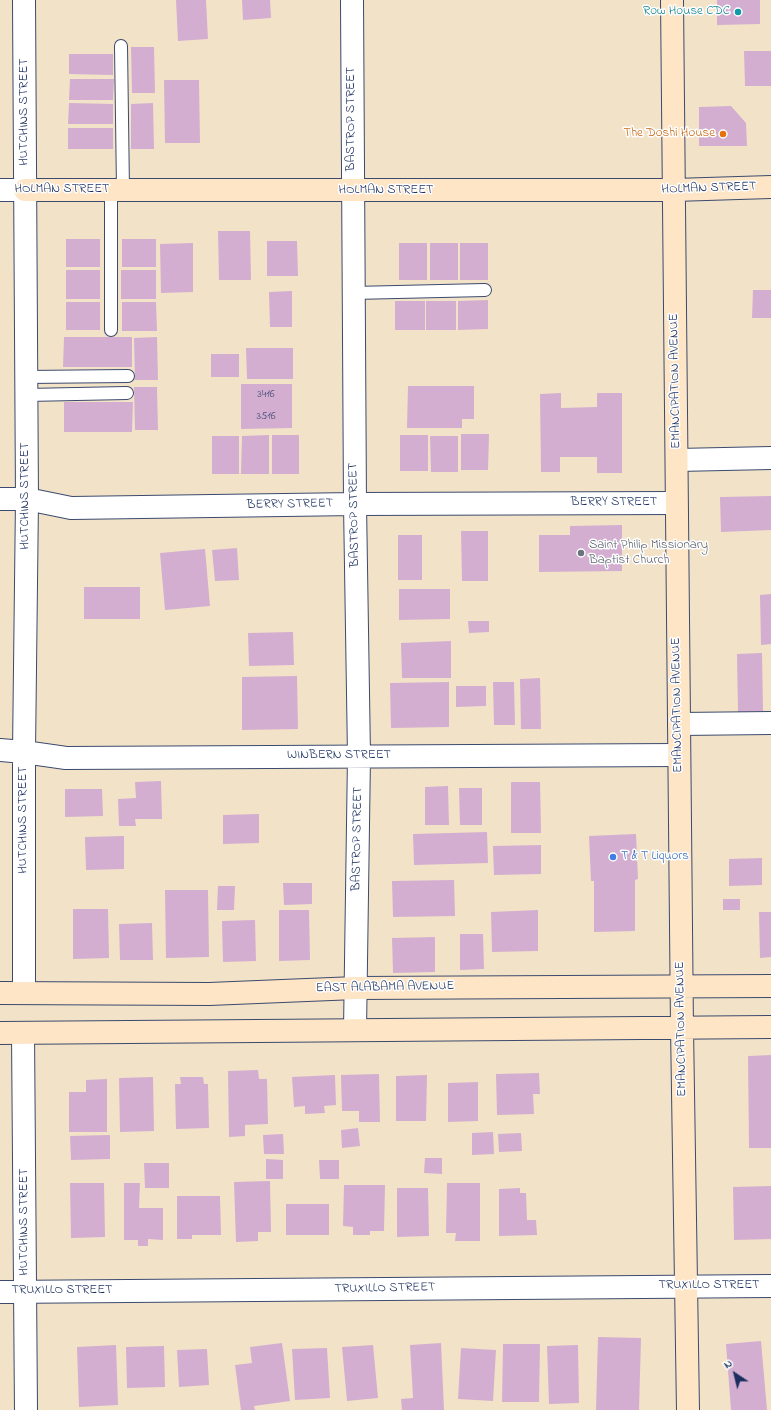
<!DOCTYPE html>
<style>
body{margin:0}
#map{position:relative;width:771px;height:1410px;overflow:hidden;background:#f2e3c8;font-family:"Indie Flower",sans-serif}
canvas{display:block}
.north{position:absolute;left:715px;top:1354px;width:40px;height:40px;-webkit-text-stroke:3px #fff;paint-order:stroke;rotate:325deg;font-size:11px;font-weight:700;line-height:16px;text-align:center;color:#1b2f5e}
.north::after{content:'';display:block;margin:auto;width:14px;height:18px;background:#1b2f5e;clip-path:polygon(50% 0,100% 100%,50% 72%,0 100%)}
</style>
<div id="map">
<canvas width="771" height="1410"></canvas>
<div class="north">N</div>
</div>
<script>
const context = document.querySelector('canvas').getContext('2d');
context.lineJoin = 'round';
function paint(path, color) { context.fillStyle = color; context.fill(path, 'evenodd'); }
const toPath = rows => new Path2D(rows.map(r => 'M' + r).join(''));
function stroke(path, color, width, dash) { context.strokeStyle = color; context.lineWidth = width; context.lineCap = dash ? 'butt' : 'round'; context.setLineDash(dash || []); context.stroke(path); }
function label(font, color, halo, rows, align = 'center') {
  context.font = font + ' "Indie Flower",sans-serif'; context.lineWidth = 3; context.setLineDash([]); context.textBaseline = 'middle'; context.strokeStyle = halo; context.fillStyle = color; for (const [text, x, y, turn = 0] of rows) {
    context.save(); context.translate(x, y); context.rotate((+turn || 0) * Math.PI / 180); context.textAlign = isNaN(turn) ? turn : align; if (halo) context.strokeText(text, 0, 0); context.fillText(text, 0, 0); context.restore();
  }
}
const building = toPath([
 [176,0,206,0,208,39,178,41],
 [242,0,270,0,271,18,243,20],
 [717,0,760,0,760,24,717,25],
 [131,47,154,47,155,93,132,93],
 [744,51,771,51,771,86,745,86],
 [69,54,113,54,113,75,69,74],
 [70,79,114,79,113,100,69,100],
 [164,80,199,80,200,143,165,143],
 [69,103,113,104,113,124,68,124],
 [153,103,154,149,131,149,131,104],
 [731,106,746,123,747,146,699,146,699,107],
 [68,128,113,128,113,149,68,149],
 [218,231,250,231,251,280,219,280],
 [66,239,100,239,100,267,66,267],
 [122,239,156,239,156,267,122,267],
 [267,241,297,241,298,276,267,276],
 [193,243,193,292,161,293,160,244],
 [399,243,427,243,427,280,399,280],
 [430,243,458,243,458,280,430,280],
 [460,243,488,243,488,280,460,280],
 [66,270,100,270,100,299,66,299],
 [121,270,156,270,156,299,121,299],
 [753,290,771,290,771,318,752,318],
 [292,291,292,327,270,327,269,292],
 [488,300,488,329,458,330,458,301],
 [395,301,425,301,425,330,395,330],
 [426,301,456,301,456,330,426,330],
 [66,302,100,302,100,330,66,330],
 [122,302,156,302,157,331,122,331],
 [64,337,132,337,132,367,63,367],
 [157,337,158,380,135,380,134,338],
 [246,348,293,348,293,379,247,379],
 [211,354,239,354,239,377,211,377],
 [241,384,292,384,292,428,241,429],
 [408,386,474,386,474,419,462,419,462,428,407,428],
 [134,387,157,387,158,430,135,430],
 [561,393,561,408,597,407,597,393,622,393,622,473,597,473,597,457,560,457,560,472,541,472,540,394],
 [64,402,133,402,132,432,64,432],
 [461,434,489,434,488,470,461,470],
 [269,435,269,474,241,474,242,436],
 [272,435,299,435,299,474,272,474],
 [400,435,428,435,428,471,400,471],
 [212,436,239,436,239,474,212,474],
 [430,436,458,436,458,472,431,472],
 [771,496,771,530,721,532,720,497],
 [622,525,622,571,539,572,539,535,570,535,570,526],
 [461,531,488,531,488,581,462,581],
 [398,535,422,535,422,580,398,580],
 [237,548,239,580,215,581,212,550],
 [205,549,210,606,165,610,160,553],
 [84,587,140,587,140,619,84,619],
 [399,589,450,589,450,619,399,620],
 [771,594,771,644,761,645,760,595],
 [468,621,489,621,489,632,469,633],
 [293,632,294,665,249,666,248,633],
 [451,641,451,678,402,678,401,643],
 [762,653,763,711,738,712,737,654],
 [297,676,298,729,242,730,242,677],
 [540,678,541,729,521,729,520,679],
 [449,682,449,727,391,728,390,683],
 [493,682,514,682,515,725,494,725],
 [456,686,486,686,486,706,456,707],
 [161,781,162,819,135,819,136,826,119,826,118,799,136,798,135,782],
 [511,782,540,782,541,833,511,833],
 [448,786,449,825,425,825,425,787],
 [459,788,482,788,482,825,460,825],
 [65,789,102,789,103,816,65,817],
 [259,814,259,843,223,844,223,815],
 [487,832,488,863,414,865,413,834],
 [636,834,638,879,635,880,635,931,594,932,594,881,591,881,589,836],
 [124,836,124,869,86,870,85,837],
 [541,845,541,874,494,875,493,846],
 [762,858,762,885,729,886,729,859],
 [454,880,455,916,393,917,392,881],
 [283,883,312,883,312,904,284,905],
 [218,886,235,886,234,910,217,910],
 [165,890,208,890,209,957,166,958],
 [723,899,740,899,740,910,723,910],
 [73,909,108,909,109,958,73,959],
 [279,910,309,910,310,960,279,961],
 [538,910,538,951,492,952,491,912],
 [759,912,771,912,771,957,760,958],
 [255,920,256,961,223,962,222,921],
 [152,923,153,960,120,960,119,924],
 [460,934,483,934,484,969,460,970],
 [435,937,435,972,393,973,392,938],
 [771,1055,771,1148,749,1148,748,1056],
 [258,1070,259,1079,267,1079,268,1124,245,1125,245,1136,229,1137,228,1071],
 [539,1073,540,1094,533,1094,534,1114,497,1115,496,1074],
 [379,1074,380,1122,359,1122,359,1111,342,1111,341,1075],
 [335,1075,336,1105,324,1106,325,1113,305,1114,305,1106,294,1107,292,1077],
 [427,1075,426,1121,396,1121,396,1076],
 [153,1077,154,1131,120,1132,119,1078],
 [180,1077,203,1077,204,1084,208,1084,209,1128,176,1129,175,1084,181,1084],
 [107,1079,107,1132,69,1132,69,1092,86,1092,86,1080],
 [478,1082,478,1121,448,1122,448,1083],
 [358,1128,360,1146,342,1148,341,1130],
 [493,1132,494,1154,472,1155,472,1133],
 [521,1133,522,1151,499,1152,498,1134],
 [283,1134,284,1154,264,1154,263,1135],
 [110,1135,110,1159,71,1160,70,1136],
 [425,1158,442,1158,442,1174,424,1173],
 [266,1159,283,1160,283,1179,266,1179],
 [319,1160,339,1160,339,1179,320,1179],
 [144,1163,169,1163,169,1188,145,1188],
 [270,1181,271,1232,258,1232,258,1241,236,1242,234,1182],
 [70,1183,104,1183,105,1237,71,1238],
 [124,1183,140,1183,139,1208,163,1208,163,1240,148,1239,148,1246,138,1246,138,1240,124,1240],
 [447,1183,480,1183,480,1241,455,1241,456,1233,446,1233],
 [344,1185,385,1185,384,1231,370,1231,370,1235,353,1235,353,1227,343,1226],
 [771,1186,771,1239,734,1240,733,1187],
 [397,1188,428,1188,429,1236,397,1237],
 [520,1188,520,1193,526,1193,527,1220,536,1220,537,1235,499,1236,499,1189],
 [177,1196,220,1196,221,1235,192,1235,192,1239,177,1239],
 [286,1204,329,1204,329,1235,286,1235],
 [598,1337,641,1338,639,1410,596,1410],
 [761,1341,767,1410,731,1410,726,1344],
 [282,1343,290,1401,254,1406,255,1410,241,1410,235,1365,252,1363,250,1347],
 [441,1343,444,1410,402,1410,401,1399,413,1398,410,1345],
 [503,1344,540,1344,539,1402,502,1402],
 [116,1345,118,1405,79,1407,77,1347],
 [373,1345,378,1398,347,1401,342,1347],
 [578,1345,579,1403,549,1404,547,1346],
 [164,1346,165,1387,127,1388,126,1347],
 [327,1348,330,1398,295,1400,292,1349],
 [461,1348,496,1350,493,1401,458,1399],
 [207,1349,209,1385,179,1387,177,1350]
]);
const lane = toPath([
 [121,46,123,190],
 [111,190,111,330],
 [353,293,485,290],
 [26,377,128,376],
 [26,395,127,393]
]);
const street = toPath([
 [352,0,355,504,359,756,355,1030],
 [0,190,25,190],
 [677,460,771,458],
 [0,499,27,499,71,508,355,504,676,503],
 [679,724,771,723],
 [0,750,24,752,66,758,679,755],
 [24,993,24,752,27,499,24,0],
 [23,1033,26,1410],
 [0,1292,771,1286]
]);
const secondary = toPath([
 [672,0,682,1028,688,1410],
 [25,190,674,190,771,187],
 [0,993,209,994,356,988,771,986],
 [0,1033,771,1027]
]);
const markers = [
 [738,12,4,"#0f9aa8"],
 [723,134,4,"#e8710a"],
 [581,553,4,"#6b7280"],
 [613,857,4,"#3f7fe0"]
];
const numberNames = [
 ["3416",266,395],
 ["3516",266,417]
];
const cultureNames = [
 ["Row House CDC",730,12]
];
const streetNames = [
 ["HUTCHINS STREET",25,112,-90],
 ["BASTROP STREET",352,119,-90],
 ["HOLMAN STREET",709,189,-2],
 ["HOLMAN STREET",62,190],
 ["HOLMAN STREET",386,191],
 ["EMANCIPATION AVENUE",676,381,-91],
 ["HUTCHINS STREET",26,496,-90],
 ["BERRY STREET",614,503],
 ["BERRY STREET",290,505,-1],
 ["BASTROP STREET",355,515,-91],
 ["EMANCIPATION AVENUE",678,705,-91],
 ["WINBERN STREET",339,756],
 ["HUTCHINS STREET",24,820,-90],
 ["BASTROP STREET",358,839,-89],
 ["EAST ALABAMA AVENUE",385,988,-1],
 ["EMANCIPATION AVENUE",682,1029,-91],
 ["HUTCHINS STREET",25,1222,-90],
 ["TRUXILLO STREET",709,1286],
 ["TRUXILLO STREET",385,1289,-1],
 ["TRUXILLO STREET",62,1291]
];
const foodNames = [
 ["The Doshi House",715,134]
];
const worshipNames = [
 ["Saint Philip Missionary",589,546],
 ["Baptist Church",589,561]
];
const shopNames = [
 ["T & T Liquors",621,857]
];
paint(building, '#d3aed0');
stroke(lane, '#3b4a6e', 14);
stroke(street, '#3b4a6e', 24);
stroke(secondary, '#3b4a6e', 24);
stroke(lane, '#fff', 12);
stroke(street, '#fff', 22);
stroke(secondary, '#fde5c5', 22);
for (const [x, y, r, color] of markers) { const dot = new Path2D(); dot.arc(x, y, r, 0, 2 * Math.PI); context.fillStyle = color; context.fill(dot); stroke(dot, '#fff', 1.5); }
label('11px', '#494f7a', null, numberNames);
label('13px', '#0d838f', '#fff', cultureNames, 'right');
label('13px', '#1b2f5e', '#fff', streetNames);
label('13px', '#c56008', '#fff', foodNames, 'right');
label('13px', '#5b616d', '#fff', worshipNames, 'left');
label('13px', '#366cbe', '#fff', shopNames, 'left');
</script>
